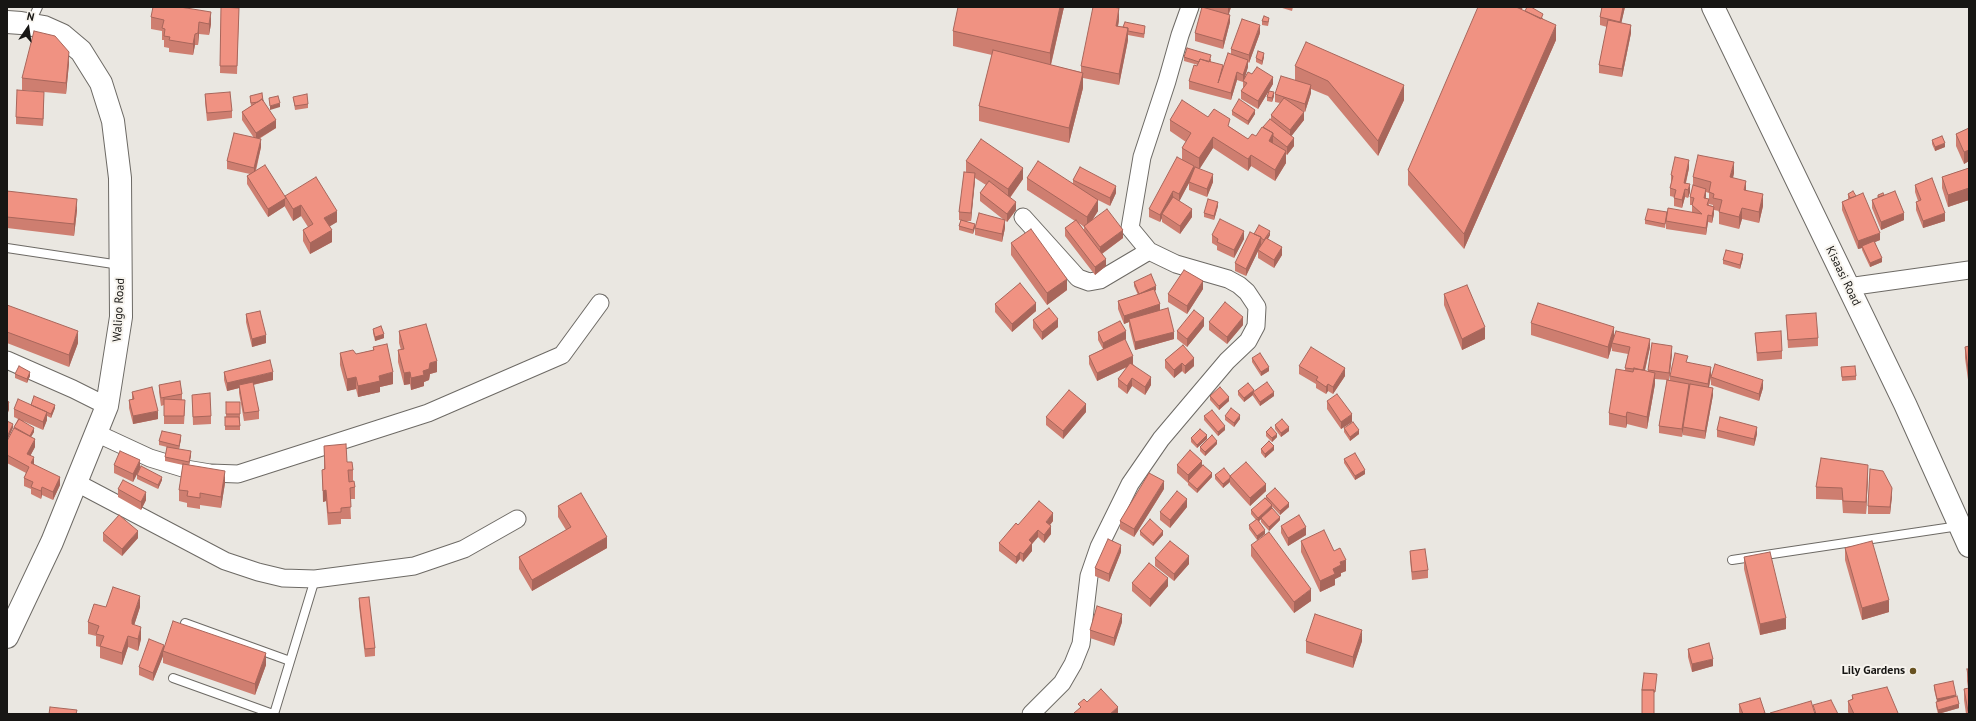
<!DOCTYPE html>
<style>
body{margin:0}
#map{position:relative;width:1976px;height:721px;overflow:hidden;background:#eae7e1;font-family:"PT Sans",sans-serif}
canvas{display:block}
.frame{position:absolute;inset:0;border:8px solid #171614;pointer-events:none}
.north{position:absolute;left:8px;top:8px;width:40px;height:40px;-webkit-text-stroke:3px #f7f4ee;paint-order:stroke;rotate:13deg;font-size:11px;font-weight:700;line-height:16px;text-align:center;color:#171614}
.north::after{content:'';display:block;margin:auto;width:14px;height:18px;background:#171614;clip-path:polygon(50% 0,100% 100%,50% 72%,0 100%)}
</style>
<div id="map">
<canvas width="1976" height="721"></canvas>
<div class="frame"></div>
<div class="north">N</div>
</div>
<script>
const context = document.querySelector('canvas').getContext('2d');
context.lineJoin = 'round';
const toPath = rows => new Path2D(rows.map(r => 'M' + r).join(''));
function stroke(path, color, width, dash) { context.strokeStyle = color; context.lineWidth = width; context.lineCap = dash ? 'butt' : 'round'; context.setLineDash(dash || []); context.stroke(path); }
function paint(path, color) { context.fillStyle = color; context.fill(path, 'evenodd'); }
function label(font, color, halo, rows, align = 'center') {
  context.font = font + ' "PT Sans",sans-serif'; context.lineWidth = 4; context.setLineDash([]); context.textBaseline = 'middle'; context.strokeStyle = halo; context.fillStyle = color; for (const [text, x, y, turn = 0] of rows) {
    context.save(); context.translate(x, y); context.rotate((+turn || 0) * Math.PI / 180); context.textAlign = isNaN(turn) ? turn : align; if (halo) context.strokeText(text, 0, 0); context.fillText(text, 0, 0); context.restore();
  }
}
const lane = toPath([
 [30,24,38,7],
 [7,248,120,265],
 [1732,560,1959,526],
 [185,623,290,661],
 [173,678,273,714],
 [274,714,315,579]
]);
const street = toPath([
 [1023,217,1078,278,1089,282,1100,280,1149,251],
 [1848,287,1969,270],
 [7,360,73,389,107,406],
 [96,433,150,458,186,469,210,473,238,474,428,413,562,355,600,303],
 [77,483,225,561,258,572,283,578,315,579,414,566,464,549,517,519],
 [1031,714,1062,683,1073,664,1081,644,1089,576,1099,547,1130,484,1161,439,1227,361,1248,341,1256,326,1257,307,1247,292,1239,285,1228,279,1176,264,1149,251,1130,228,1142,157,1167,81,1180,35,1190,7]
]);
const secondary = toPath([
 [1713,7,1905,404,1969,546],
 [7,22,21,23,44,27,62,35,81,51,101,83,113,121,120,178,121,317,107,406,52,542,7,637]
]);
const wall = toPath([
 [182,7,182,8,211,24,209,35,199,34,198,45,195,45,193,55,169,52,169,48,164,47,164,40,162,40,162,31,151,29,151,17],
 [221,7,239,8,237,74,220,73],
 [1064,7,1051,65,1081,72,1081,66,1119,20,1118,26,1145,30,1144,38,1128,35,1128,40,1119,85,1083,78,1083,88,1069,143,979,121,979,106,992,55,953,46,953,31],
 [1204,7,1231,7,1229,14,1230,22,1223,49,1195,41,1195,33],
 [1279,7,1293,7,1292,11],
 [1523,7,1521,10,1543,18,1543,19,1556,40,1464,249,1408,185,1408,170],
 [1602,7,1625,7,1621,23,1631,33,1622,77,1599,73,1599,65,1607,27,1600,25,1600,17],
 [1262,21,1269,21,1268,26,1262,25],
 [1260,33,1249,63,1248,62,1248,67,1244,78,1252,74,1273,84,1258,109,1241,99,1241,91,1243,88,1243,82,1237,80,1231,100,1189,89,1189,81,1198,65,1184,61,1184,57,1211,59,1211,62,1223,68,1231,54,1231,49],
 [1264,57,1262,65,1256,62,1256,58],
 [69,63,66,94,22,90,22,78],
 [1295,66,1404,100,1378,156,1328,96,1311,89,1311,93,1305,112,1301,110,1304,120,1291,136,1294,146,1287,155,1286,154,1286,163,1275,181,1251,166,1248,171,1213,148,1199,169,1213,182,1207,197,1189,190,1189,183,1179,201,1192,217,1180,234,1162,222,1162,218,1160,222,1149,217,1149,209,1182,160,1182,148,1186,142,1170,131,1170,120,1208,117,1230,127,1248,139,1256,136,1263,127,1271,120,1271,115,1280,103,1275,102,1275,94,1295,80],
 [205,94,232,111,232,118,207,121,205,102],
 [250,96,263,101,276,128,259,139,261,147,256,171,285,197,285,196,337,222,329,226,332,242,310,254,303,241,303,230,308,227,301,216,293,221,285,207,285,206,268,217,247,184,247,176,250,174,227,169,227,161,254,138,242,120,242,112,251,106,250,100],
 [1274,96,1272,102,1267,101,1267,97],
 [293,97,308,104,308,108,295,110],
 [44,100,43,126,16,124,16,117],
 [1232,111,1255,114,1248,125,1232,115],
 [1969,128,1969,161,1964,164,1956,146,1956,134],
 [1932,140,1945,147,1935,151,1932,144],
 [966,161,1023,179,1010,198,1016,210,1007,222,1005,220,1005,228,1002,242,975,235,975,228,1004,220,980,201,980,193,986,185,975,178,971,221,965,221,975,224,973,234,959,230,959,226,961,220,959,220,959,212,966,172],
 [1689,168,1686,183,1690,192,1688,198,1685,197,1682,208,1674,206,1674,197,1670,196,1670,188,1671,183,1671,175],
 [1969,168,1969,200,1948,207,1942,188,1942,177],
 [1734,173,1733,178,1763,206,1759,223,1742,219,1739,229,1719,224,1719,211,1714,210,1714,214,1712,223,1708,222,1706,235,1666,229,1666,221,1665,228,1645,224,1645,220,1667,212,1692,212,1692,205,1690,205,1690,197,1693,186,1693,177],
 [1706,192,1709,193,1709,199,1706,199],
 [1709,204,1713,205,1713,206,1709,205],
 [1027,178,1073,183,1073,180,1116,193,1110,206,1098,200,1098,211,1093,219,1123,238,1102,254,1106,266,1095,275,1065,236,1065,228,1075,221,1027,190],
 [1079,223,1084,227,1084,230],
 [1915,185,1945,221,1923,228,1916,210,1916,202,1918,201,1915,192],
 [7,191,77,210,74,236,7,228],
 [1848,194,1880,240,1875,242,1882,262,1870,267,1862,250,1862,248,1858,249,1842,210,1842,202,1848,199],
 [1878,195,1884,195,1904,220,1881,230,1872,208,1872,200,1878,198],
 [1218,206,1214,220,1204,217,1204,213],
 [1254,234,1270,235,1268,239,1282,255,1274,268,1258,258,1258,251,1246,276,1235,271,1235,263],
 [1212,235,1244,239,1234,258,1217,250,1217,246,1212,243],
 [1011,243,1067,290,1047,305,1011,255],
 [1743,258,1740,269,1723,264,1723,260],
 [1134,282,1156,290,1155,291,1160,311,1174,339,1135,350,1129,326,1129,322,1124,324,1118,309,1118,301,1138,295,1134,286],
 [1203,289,1187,314,1168,302,1168,294],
 [1444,294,1485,339,1462,350,1444,305],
 [995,304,1036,311,1012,332,995,312],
 [7,305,78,343,69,367,7,343],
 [246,314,266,343,252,347,246,322],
 [1786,315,1818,338,1818,346,1788,348],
 [1033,320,1058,327,1042,340,1033,328],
 [1209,322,1243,325,1227,344,1209,330],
 [1531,323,1614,335,1650,347,1645,371,1648,371,1648,370,1672,354,1669,380,1670,380,1670,376,1688,362,1711,375,1763,388,1759,401,1711,385,1711,378,1709,387,1713,395,1705,439,1683,435,1683,429,1682,437,1659,433,1659,426,1667,380,1655,379,1655,384,1647,429,1627,424,1626,428,1609,425,1609,413,1625,371,1625,368,1628,354,1612,351,1612,346,1608,359,1531,335],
 [1204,326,1187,347,1177,339,1177,331],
 [373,329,384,338,375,341,373,333],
 [399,331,437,372,430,374,429,380,424,382,424,386,411,390,410,384,404,385,398,362,398,350,401,350,399,343],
 [1098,332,1126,339,1125,339,1133,364,1151,385,1145,395,1132,386,1127,394,1118,387,1118,379,1127,367,1097,381,1089,364,1089,356,1103,349,1098,340],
 [1755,333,1782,351,1782,359,1757,361],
 [1183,345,1194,366,1185,374,1182,371,1174,378,1165,368,1165,360],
 [1969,346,1969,387,1965,358,1965,347],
 [373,347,393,384,380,387,380,392,358,397,356,389,347,391,340,365,340,353,356,354,373,350],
 [1252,358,1269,371,1261,376,1252,362],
 [1299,366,1345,376,1333,394,1328,391,1326,394,1316,388,1316,384,1299,374],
 [1841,367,1856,376,1856,380,1842,381],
 [224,372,273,380,253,385,259,411,259,419,244,421,239,393,239,388,227,391,224,380],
 [15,374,30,376,27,383,15,378],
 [159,385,182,394,182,400,185,408,184,424,164,424,164,405,161,406,159,392],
 [1238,391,1254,392,1274,396,1260,406,1253,396,1253,395,1244,402,1238,395],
 [132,392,158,419,133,424,129,408,129,400,132,400],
 [192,395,211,416,211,424,193,425],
 [1210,396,1229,401,1219,410,1210,400],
 [1327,401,1352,422,1341,429,1327,409],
 [226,402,240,402,240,430,225,430,225,417,226,417],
 [31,405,55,408,51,418,47,416,47,420,43,430,23,421,34,432,31,437,35,447,30,456,34,464,60,485,53,500,42,495,41,499,31,494,31,489,24,486,24,478,26,473,7,463,7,441,14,429,14,427,18,419,14,417,14,409],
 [1086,412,1063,439,1046,425,1046,417],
 [1204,416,1225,430,1218,436,1204,420],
 [1225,416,1240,419,1234,427,1225,420],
 [1275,425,1289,431,1281,437,1275,429],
 [1344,428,1359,434,1350,441,1344,432],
 [1717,430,1757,434,1754,446,1717,437],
 [1266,432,1277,437,1272,442,1266,436],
 [1191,438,1207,439,1197,448,1191,442],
 [181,439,179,449,191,455,189,465,225,483,221,508,200,505,200,509,187,507,187,503,179,501,179,490,183,465,165,461,165,457,167,447,159,445,159,441],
 [1217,444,1205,456,1200,451,1200,447],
 [324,446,347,462,353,470,353,482,355,487,355,499,350,499,351,519,341,519,341,524,328,525,326,501,323,502,322,470,324,469],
 [1261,449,1274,450,1265,458,1261,453],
 [1344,459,1365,474,1355,480,1344,463],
 [114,465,140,468,133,482,114,473],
 [1177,465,1202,466,1212,477,1197,493,1188,485,1188,483,1177,473],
 [137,475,162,480,158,489,137,479],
 [1215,475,1230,476,1266,491,1250,506,1230,484,1230,482,1223,488,1215,479],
 [1868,477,1866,514,1843,513,1842,500,1816,499,1816,487],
 [118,489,146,500,141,510,118,497],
 [1164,489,1134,537,1120,529,1120,521],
 [1266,496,1289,507,1280,515,1266,500],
 [1892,496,1890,514,1868,514,1868,506],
 [558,506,607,548,532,591,519,569,519,557,566,530,558,517],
 [1187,507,1170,528,1160,520,1160,512],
 [1251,510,1280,520,1269,531,1261,522,1261,519,1259,521,1265,534,1257,540,1249,529,1249,525,1256,520,1251,514],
 [1053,521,1050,525,1051,534,1044,543,1038,537,1032,544,1032,551,1023,562,1020,559,1016,564,999,551,999,543,1018,525],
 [1281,526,1306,535,1288,546,1281,533],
 [1140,531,1163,535,1153,546,1140,535],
 [103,533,138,538,122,556,103,541],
 [1301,541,1334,551,1346,571,1341,573,1341,576,1335,579,1335,585,1320,592,1301,552],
 [1251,545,1311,601,1294,613,1251,556],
 [1845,548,1889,612,1862,620,1845,560],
 [1410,551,1428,570,1428,578,1412,580,1410,559],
 [1121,552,1109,582,1095,576,1095,568],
 [1744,557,1786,629,1760,635,1744,569],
 [1155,558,1189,564,1174,581,1155,566],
 [1132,583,1168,586,1150,607,1132,591],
 [359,598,375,648,375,656,365,657,359,606],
 [106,607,140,607,134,625,141,639,138,651,128,647,122,665,100,658,100,647,96,646,96,636,88,634,88,622],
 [1122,622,1114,646,1090,638,1090,630],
 [1306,641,1362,641,1353,668,1306,653],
 [164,648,266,665,255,695,163,663,163,656,153,681,139,675,139,667],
 [1688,649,1713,666,1692,672,1688,657],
 [1967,669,1969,669,1969,714,1966,714,1964,700,1964,689,1968,688,1967,681],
 [1934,685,1956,696,1959,708,1938,714,1936,706,1936,702,1937,702,1934,689],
 [1852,695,1898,714,1849,714,1848,712,1848,701,1852,699],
 [1739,704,1765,714,1740,714,1739,712]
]);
const shadedWall = toPath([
 [1060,7,1064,7,1050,68,1050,53],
 [1228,7,1231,7,1228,16],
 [1519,7,1523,7,1518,17,1518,9],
 [1623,7,1625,7,1620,29,1620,22],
 [1119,8,1119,20,1116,37,1116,26],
 [211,12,211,24,209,35,209,24],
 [1230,15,1230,22,1223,49,1223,41],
 [199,22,199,34,198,45,198,33],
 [1260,25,1260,33,1249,63,1249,55],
 [1556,25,1556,40,1464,249,1464,234],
 [1631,25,1631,33,1622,77,1622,69],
 [1128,28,1128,40,1119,85,1119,74],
 [195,34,195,45,193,55,193,44],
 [69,52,69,63,66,94,66,83],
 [1264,53,1264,57,1262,65,1262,61],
 [1248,60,1248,67,1244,81,1243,81,1243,75],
 [1237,72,1237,80,1231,100,1231,93],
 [1083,73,1083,88,1069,143,1069,128],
 [1273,77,1273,84,1258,109,1258,101],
 [1311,85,1311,93,1305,112,1305,104],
 [1404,85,1404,100,1378,156,1378,141],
 [44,92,44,100,43,126,43,119],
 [1274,92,1274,96,1272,102,1272,98],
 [280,103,280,107,270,110,270,106],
 [1255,110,1255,114,1248,125,1248,121],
 [1304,112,1304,120,1290,138,1290,130],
 [276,120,276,128,256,140,256,133],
 [1273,133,1273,145,1269,141],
 [1213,137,1213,148,1199,170,1199,158],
 [1294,138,1294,146,1287,155,1287,147],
 [261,139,261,147,254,176,254,168],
 [1945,143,1945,147,1935,151,1935,147],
 [1969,150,1969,161,1964,164,1964,152],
 [1286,151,1286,163,1275,181,1275,170],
 [1251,155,1251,166,1248,171,1248,159],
 [1689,160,1689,168,1684,190,1684,183],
 [1734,162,1734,173,1730,189,1730,177],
 [1194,166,1194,174,1189,182,1189,183,1179,202,1179,194],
 [1023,168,1023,179,1008,200,1008,189],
 [975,173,975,181,971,221,971,213],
 [1213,174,1213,182,1207,197,1207,189],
 [1746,181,1746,192,1744,190],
 [1690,184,1690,192,1688,198,1688,190],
 [1116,186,1116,193,1110,206,1110,198],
 [1969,188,1969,200,1948,207,1948,195],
 [1685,189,1685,197,1682,208,1682,200],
 [1706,189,1706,196,1704,206,1704,198],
 [1173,191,1173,198,1162,214,1162,218,1160,222,1160,215],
 [1763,194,1763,206,1759,223,1759,212],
 [285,198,285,206,268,217,268,209],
 [77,199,77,210,74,236,74,224],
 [1098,200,1098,211,1087,228,1087,217],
 [1016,202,1016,210,1007,222,1007,214],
 [1218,202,1218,206,1214,220,1214,216],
 [301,205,301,216,293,221,293,209],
 [1714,207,1714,214,1712,223,1712,216],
 [1742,208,1742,219,1739,229,1739,217],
 [1192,209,1192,217,1180,234,1180,226],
 [337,211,337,222,324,230,324,218],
 [1904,213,1904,220,1881,230,1881,222],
 [1945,213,1945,221,1923,228,1923,221],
 [1708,215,1708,222,1706,235,1706,228],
 [1005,220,1005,228,1002,242,1002,234],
 [975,224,975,228,973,234,973,230],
 [332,230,332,242,310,254,310,243],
 [1123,230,1123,238,1100,255,1100,247],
 [1244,231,1244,239,1234,258,1234,250],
 [1270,231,1270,235,1265,244,1265,241],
 [1880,233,1880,240,1863,247,1862,246,1862,248,1858,249,1858,241],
 [1261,237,1261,245,1246,276,1246,269],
 [1282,247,1282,255,1274,268,1274,260],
 [1743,254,1743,258,1740,269,1740,265],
 [1882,258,1882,262,1870,267,1870,263],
 [1106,259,1106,266,1095,275,1095,267],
 [1067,279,1067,290,1047,305,1047,293],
 [1203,281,1203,289,1187,314,1187,306],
 [1156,286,1156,290,1139,298,1139,294],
 [1036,303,1036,311,1012,332,1012,324],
 [1160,304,1160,312,1129,319,1129,322,1124,324,1124,316],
 [1243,317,1243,325,1227,344,1227,337],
 [1204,318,1204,326,1187,347,1187,339],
 [1058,319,1058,327,1042,340,1042,332],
 [1485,327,1485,339,1462,350,1462,339],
 [1614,327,1614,338,1612,343,1612,346,1608,359,1608,347],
 [78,331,78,343,69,367,69,355],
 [1126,331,1126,339,1103,350,1103,343],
 [1174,332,1174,339,1135,350,1135,342],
 [384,334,384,338,375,341,375,337],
 [266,335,266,343,252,347,252,339],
 [1650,339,1650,347,1643,378,1643,370],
 [1672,346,1672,354,1669,381,1669,373],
 [1133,356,1133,364,1097,381,1097,373],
 [1194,358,1194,366,1185,374,1185,366],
 [437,361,437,372,430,374,429,380,424,382,424,386,411,390,411,378,423,371,430,363],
 [1182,363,1182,371,1174,378,1174,370],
 [1269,367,1269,371,1261,376,1261,372],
 [1711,367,1711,375,1708,392,1708,384],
 [1345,368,1345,376,1333,394,1333,387],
 [30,372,30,376,27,383,27,379],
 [273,372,273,380,239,388,239,385,239,388,227,391,227,383],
 [393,372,393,384,380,387,380,392,358,397,358,386,379,376],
 [410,372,410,384,404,385,404,373],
 [1655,373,1655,384,1647,429,1647,417],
 [356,377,356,389,347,391,347,379],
 [1151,377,1151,385,1145,395,1145,387],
 [1132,378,1132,386,1127,394,1127,386],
 [1763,380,1763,388,1759,401,1759,394],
 [1328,384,1328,391,1326,394,1326,387],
 [1689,384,1689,391,1682,437,1682,429],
 [1713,388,1713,395,1705,439,1705,431],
 [1254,390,1253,395,1244,402,1244,398],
 [1274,392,1274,396,1260,406,1260,402],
 [1229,397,1229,401,1219,410,1219,406],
 [9,402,9,410,7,415,7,407],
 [1086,404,1086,412,1063,439,1063,431],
 [55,405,55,408,51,418,51,414],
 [158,411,158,419,133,424,133,416],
 [47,412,47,420,43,430,43,422],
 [1627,412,1627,424,1626,428,1626,417],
 [1352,414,1352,422,1341,429,1341,422],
 [1240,415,1240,419,1234,427,1234,423],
 [13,424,13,428,7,441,7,437],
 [1225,426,1225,430,1218,436,1218,432],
 [1289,427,1289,431,1281,437,1281,433],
 [1757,427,1757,434,1754,446,1754,439],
 [34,428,34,432,29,440,29,436],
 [1359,430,1359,434,1350,441,1350,437],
 [1277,434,1277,437,1272,442,1272,438],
 [181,435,181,439,179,449,179,446],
 [1207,435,1207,439,1197,448,1197,445],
 [35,439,35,447,27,462,27,454],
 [1217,441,1217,444,1205,456,1205,452],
 [1274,446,1274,450,1265,458,1265,454],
 [191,451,191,455,189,466,189,462],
 [34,457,34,465,31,463],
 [140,460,140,468,133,482,133,474],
 [1202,461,1202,469,1188,481,1188,475],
 [1868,465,1868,477,1866,514,1866,502],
 [1365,470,1365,474,1355,480,1355,476],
 [225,471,225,483,221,508,221,497],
 [1212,473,1212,477,1197,493,1197,489],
 [60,477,60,485,53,500,53,492],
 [162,477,162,480,158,489,158,485],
 [1230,478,1230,482,1223,488,1223,484],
 [1164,481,1164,489,1134,537,1134,529],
 [1266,484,1266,491,1250,506,1250,498],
 [42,487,42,495,41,499,41,491],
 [1892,488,1892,496,1890,514,1890,507],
 [326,490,326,501,323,502,323,491],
 [146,492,146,500,141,510,141,502],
 [1187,499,1187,507,1170,528,1170,520],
 [1289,503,1289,507,1280,515,1280,511],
 [1272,505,1272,509,1258,522,1258,518],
 [1053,513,1053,521,1046,530,1046,522],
 [1280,517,1280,520,1269,531,1269,527],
 [1051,526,1051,534,1044,543,1044,535],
 [1306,527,1306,535,1288,546,1288,538],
 [1038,530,1038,537,1032,544,1032,551,1023,562,1023,554,1029,540],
 [1265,530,1265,534,1257,540,1257,536],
 [138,531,138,538,122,556,122,549],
 [1163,531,1163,535,1153,546,1153,543],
 [607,537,607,548,532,591,532,580],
 [1121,545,1121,552,1109,582,1109,574],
 [1020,552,1020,559,1016,564,1016,557],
 [1189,556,1189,564,1174,581,1174,574],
 [1346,560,1346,571,1341,573,1341,576,1335,579,1335,585,1320,592,1320,581,1340,562],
 [1168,578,1168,586,1150,607,1150,599],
 [1311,589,1311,601,1294,613,1294,602],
 [140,596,140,607,132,632,132,620],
 [1889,600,1889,612,1862,620,1862,608],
 [1122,614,1122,622,1114,646,1114,638],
 [1786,618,1786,629,1760,635,1760,624],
 [141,627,141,639,138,651,138,639],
 [1362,630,1362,641,1353,668,1353,657],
 [128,636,128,647,122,665,122,653],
 [164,645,164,652,163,651,163,656,153,681,153,673],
 [266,653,266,665,255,695,255,684],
 [1713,659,1713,666,1692,672,1692,664],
 [1956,695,1956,699,1937,703,1937,699],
 [1959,704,1959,708,1938,714,1938,710],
 [1118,707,1118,714,1110,714]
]);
const building = toPath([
 [153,7,180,7,211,12,209,24,199,22,198,33,195,34,193,44,169,40,170,37,164,36,165,29,162,28,164,20,151,17,153,7],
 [221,7,239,8,237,66,220,66,221,7],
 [958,7,1060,7,1050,53,953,31,958,7],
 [1093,7,1112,7,1119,8,1116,26,1128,28,1119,74,1081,66,1093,7],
 [1202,7,1230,15,1223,41,1195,33,1202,7],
 [1478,7,1516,7,1556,25,1464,234,1408,170,1478,7],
 [1527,7,1531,7,1543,14,1541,19,1525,11,1527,7],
 [1602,7,1623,7,1620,22,1600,17,1602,7],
 [1264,16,1269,18,1268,22,1262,21,1264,16],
 [1242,19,1260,25,1249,55,1231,49,1242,19],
 [1608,20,1631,25,1622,69,1599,65,1608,20],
 [1125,22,1145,26,1144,34,1128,31,1128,28,1123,27,1125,22],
 [34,31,55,36,69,52,66,83,22,78,34,31],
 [1306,42,1404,85,1378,141,1328,81,1295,66,1306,42],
 [1187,48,1211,55,1209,62,1200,59,1199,62,1184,57,1187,48],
 [993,50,1083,73,1069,128,979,106,993,50],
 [1258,51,1264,53,1262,61,1256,58,1258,51],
 [1228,53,1248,60,1243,75,1237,72,1231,93,1189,81,1194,65,1197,66,1200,59,1223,65,1218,83,1228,53],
 [1257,67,1273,77,1258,101,1241,91,1247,83,1243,81,1248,72,1252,74,1257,67],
 [1281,76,1311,85,1305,104,1275,94,1281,76],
 [17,90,44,92,43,119,16,117,17,90],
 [1269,91,1274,92,1272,98,1267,97,1269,91],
 [230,92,232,111,207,113,205,94,230,92],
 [262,93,263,101,262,99,258,102,251,103,250,96,262,93],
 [307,94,308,104,295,106,293,97,307,94],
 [278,96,280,103,270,106,269,98,278,96],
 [1284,98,1304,112,1290,130,1271,115,1284,98],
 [262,99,276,120,256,133,242,112,262,99],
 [1239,99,1255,110,1248,121,1232,111,1239,99],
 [1182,100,1208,117,1214,109,1230,119,1228,126,1248,139,1252,134,1256,136,1262,127,1273,133,1269,141,1286,151,1275,170,1251,155,1248,159,1213,137,1199,158,1182,148,1191,133,1170,120,1182,100],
 [1270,119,1294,138,1287,147,1273,136,1273,133,1263,127,1270,119],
 [1969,128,1969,150,1964,152,1956,134,1969,128],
 [234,133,261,139,254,168,227,161,234,133],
 [1942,136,1945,143,1935,147,1932,140,1942,136],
 [981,139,1023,168,1008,189,966,161,981,139],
 [1698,155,1734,162,1730,177,1746,181,1744,190,1763,194,1759,212,1742,208,1739,217,1719,212,1722,200,1713,198,1714,194,1709,192,1711,182,1693,177,1698,155],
 [1177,157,1194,166,1179,194,1173,191,1160,215,1149,209,1177,157],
 [1675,157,1689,160,1684,183,1690,184,1688,190,1685,189,1682,200,1674,198,1676,190,1670,188,1673,176,1671,175,1675,157],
 [1038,161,1098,200,1087,217,1027,178,1038,161],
 [265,165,286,198,268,209,247,176,265,165],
 [1080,167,1116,186,1110,198,1073,180,1080,167],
 [1195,167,1213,174,1207,189,1189,182,1195,167],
 [1969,168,1969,188,1948,195,1942,177,1969,168],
 [964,172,975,173,971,213,959,212,964,172],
 [316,177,337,211,324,218,332,230,310,243,303,230,313,224,301,205,293,209,285,196,316,177],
 [1932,178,1945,213,1923,221,1916,202,1921,200,1915,185,1932,178],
 [989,181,1016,202,1007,214,980,193,989,181],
 [1693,185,1706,189,1704,198,1709,199,1707,205,1714,207,1712,216,1708,215,1706,228,1666,221,1668,208,1702,214,1692,205,1694,198,1690,197,1693,185],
 [7,191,77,199,74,224,7,217,7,191],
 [1853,191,1856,196,1850,198,1848,194,1853,191],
 [1895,191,1904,213,1881,222,1872,200,1895,191],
 [1863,193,1880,233,1858,241,1842,202,1863,193],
 [1883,193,1884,195,1878,197,1878,195,1883,193],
 [1173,197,1192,209,1180,226,1162,214,1173,197],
 [1208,199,1218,202,1214,216,1204,213,1208,199],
 [1107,209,1123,230,1100,247,1084,226,1107,209],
 [1648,209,1667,212,1665,224,1645,220,1648,209],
 [979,213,1005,220,1002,234,975,228,979,213],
 [1220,219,1244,231,1234,250,1217,242,1218,239,1212,235,1220,219],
 [961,220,975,224,973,230,959,226,961,220],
 [1076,220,1106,259,1095,267,1065,228,1076,220],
 [1259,225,1270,231,1264,240,1261,238,1261,237,1254,234,1259,225],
 [1031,229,1067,279,1047,293,1011,243,1031,229],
 [1250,232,1261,237,1246,269,1235,263,1250,232],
 [1266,238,1282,247,1274,260,1258,250,1266,238],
 [1874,241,1882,258,1870,263,1862,246,1874,241],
 [1726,250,1743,254,1740,265,1723,260,1726,250],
 [1184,270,1203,281,1187,306,1168,294,1184,270],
 [1151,274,1156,286,1139,294,1134,282,1151,274],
 [1020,283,1036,303,1012,324,995,304,1020,283],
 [1467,285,1485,327,1462,339,1444,294,1467,285],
 [1154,289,1160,304,1124,316,1118,301,1154,289],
 [1225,302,1243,317,1227,337,1209,322,1225,302],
 [1538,303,1614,327,1608,347,1531,323,1538,303],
 [7,305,78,331,69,355,7,332,7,305],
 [1049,308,1058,319,1042,332,1033,320,1049,308],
 [1168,308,1174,332,1135,342,1129,319,1168,308],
 [1194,310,1204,318,1187,339,1177,331,1194,310],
 [260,311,266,335,252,339,246,314,260,311],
 [1816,313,1818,338,1788,340,1786,315,1816,313],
 [1120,321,1126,331,1103,343,1098,332,1120,321],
 [426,324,437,361,430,363,429,369,423,371,424,375,411,378,410,372,404,373,398,350,404,349,399,331,426,324],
 [381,326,384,334,375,337,373,329,381,326],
 [1616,331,1650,339,1643,370,1625,368,1630,347,1612,343,1616,331],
 [1781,331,1782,351,1757,353,1755,333,1781,331],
 [1125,339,1133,356,1097,373,1089,356,1125,339],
 [1652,343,1672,346,1669,373,1648,370,1652,343],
 [387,344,393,372,379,376,380,381,358,386,356,377,347,379,340,353,353,350,356,354,374,350,373,347,387,344],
 [1183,345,1194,358,1185,366,1182,363,1174,370,1165,360,1183,345],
 [1969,346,1969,376,1965,347,1969,346],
 [1311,347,1345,368,1333,387,1328,384,1326,387,1316,380,1318,377,1299,366,1311,347],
 [1260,353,1269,367,1261,372,1252,358,1260,353],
 [1675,353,1688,356,1686,362,1711,367,1708,384,1670,376,1675,353],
 [270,360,273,372,227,383,224,372,270,360],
 [1130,363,1151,377,1145,387,1132,378,1127,386,1118,379,1130,363],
 [1715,364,1763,380,1759,394,1711,377,1715,364],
 [19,366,30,372,27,379,15,374,19,366],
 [1855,366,1856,376,1842,377,1841,367,1855,366],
 [1634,368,1655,373,1647,417,1627,412,1626,417,1609,413,1616,369,1633,372,1634,368],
 [1667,380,1689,384,1682,429,1659,426,1667,380],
 [180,381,182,394,161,398,159,385,180,381],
 [253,382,259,411,244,413,239,385,253,382],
 [1267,382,1274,392,1260,402,1253,392,1267,382],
 [1248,383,1254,390,1244,398,1238,391,1248,383],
 [1690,384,1713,388,1705,431,1683,427,1690,384],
 [152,387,158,411,133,416,129,400,134,399,132,392,152,387],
 [1220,387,1229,397,1219,406,1210,396,1220,387],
 [1069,390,1086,404,1063,431,1046,417,1069,390],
 [210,393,211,416,193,417,192,395,210,393],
 [1337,394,1352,414,1341,422,1327,401,1337,394],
 [34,396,55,405,51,414,31,405,34,396],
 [18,399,47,412,43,422,14,409,18,399],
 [164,399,185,400,184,416,164,416,164,399],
 [7,401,9,402,7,407,7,401],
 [226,402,240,402,240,414,226,414,226,402],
 [1231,408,1240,415,1234,423,1225,416,1231,408],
 [1212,410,1225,426,1218,432,1204,416,1212,410],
 [225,417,239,417,240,426,225,426,225,417],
 [1720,417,1757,427,1754,439,1717,430,1720,417],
 [19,419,34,428,30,436,14,427,19,419],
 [1282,419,1289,427,1281,433,1275,425,1282,419],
 [7,421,13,424,7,437,7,421],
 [1353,422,1359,430,1350,437,1344,428,1353,422],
 [1271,427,1277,434,1272,438,1266,432,1271,427],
 [14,428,35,439,27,454,34,457,31,463,60,477,53,492,42,487,41,491,31,487,33,482,24,478,29,467,7,455,7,441,14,428],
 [1200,429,1207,435,1197,445,1191,438,1200,429],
 [162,431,181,435,179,446,159,441,162,431],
 [1212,435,1217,441,1205,452,1200,447,1212,435],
 [1269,441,1274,446,1265,454,1261,449,1269,441],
 [346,444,347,462,352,462,353,470,348,470,349,482,354,481,355,487,350,488,351,507,341,508,341,512,328,513,326,490,323,491,322,470,325,469,324,446,346,444],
 [167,447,191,451,189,462,165,457,167,447],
 [1190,450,1202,461,1188,475,1177,465,1190,450],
 [120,451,140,460,133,474,114,465,120,451],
 [1355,453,1365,470,1355,476,1344,459,1355,453],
 [1821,458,1868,465,1866,502,1843,501,1842,488,1816,487,1821,458],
 [1246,462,1266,484,1250,498,1230,476,1246,462],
 [183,464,225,471,221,497,200,493,200,498,187,496,188,491,179,490,183,464],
 [1203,465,1212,473,1197,489,1188,481,1203,465],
 [141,466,162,477,158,485,137,475,141,466],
 [1224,468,1231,477,1230,476,1230,478,1223,484,1215,475,1224,468],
 [1870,469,1883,471,1892,488,1890,507,1868,506,1870,469],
 [1149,473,1164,481,1134,529,1120,521,1149,473],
 [123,480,146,492,141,502,118,489,123,480],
 [1275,488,1289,503,1280,511,1266,496,1275,488],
 [1177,491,1187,499,1170,520,1160,512,1177,491],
 [581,493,607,537,532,580,519,557,571,527,558,506,581,493],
 [1265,498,1272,505,1258,518,1251,510,1265,498],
 [1039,501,1053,513,1046,522,1051,526,1044,535,1038,530,1029,540,1032,543,1023,554,1020,552,1016,557,999,543,1016,523,1018,525,1039,501],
 [1272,508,1280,517,1269,527,1261,518,1272,508],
 [119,515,138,531,122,549,103,533,119,515],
 [1299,515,1306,527,1288,538,1281,526,1299,515],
 [1150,519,1163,531,1153,543,1140,531,1150,519],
 [1257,519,1265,530,1257,536,1249,525,1257,519],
 [1324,530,1334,551,1340,548,1346,560,1340,562,1341,565,1333,569,1335,574,1320,581,1301,541,1324,530],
 [1269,532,1311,589,1294,602,1251,545,1269,532],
 [1108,539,1121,545,1109,574,1095,568,1108,539],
 [1170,541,1189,556,1174,574,1155,558,1170,541],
 [1872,541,1889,600,1862,608,1845,548,1872,541],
 [1425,549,1428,570,1412,572,1410,551,1425,549],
 [1770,552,1786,618,1760,624,1744,557,1770,552],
 [1149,563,1168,578,1150,599,1132,583,1149,563],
 [113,587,140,596,132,620,132,624,141,627,138,639,128,636,122,653,100,646,104,636,96,634,99,626,88,622,94,604,106,607,113,587],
 [369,597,375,648,365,649,359,598,369,597],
 [1097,606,1122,614,1114,638,1090,630,1097,606],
 [1315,614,1362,630,1353,657,1306,641,1315,614],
 [173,621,266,653,255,684,163,651,173,621],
 [149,639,164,645,153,673,139,667,149,639],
 [1709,643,1713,659,1692,664,1688,649,1709,643],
 [1967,669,1969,669,1969,682,1967,669],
 [1644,673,1657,674,1655,692,1654,692,1654,690,1642,690,1644,673],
 [1953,681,1956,695,1937,699,1934,685,1953,681],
 [1887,687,1898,713,1896,714,1854,714,1848,701,1853,699,1852,695,1887,687],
 [1969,688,1969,711,1968,711,1964,689,1969,688],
 [1101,689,1118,707,1110,714,1075,714,1074,713,1081,707,1078,704,1084,699,1087,702,1101,689],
 [1642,690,1654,690,1654,714,1642,714,1642,690],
 [1957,696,1959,704,1938,710,1936,702,1957,696],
 [1760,698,1765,713,1760,714,1743,714,1739,704,1760,698],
 [1831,700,1838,714,1816,714,1813,705,1831,700],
 [1811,701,1815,714,1770,714,1770,713,1811,701],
 [50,707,77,710,76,714,49,714,50,707]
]);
const markers = [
 [1913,671,4,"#685221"]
];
const streetNames = [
 ["Kisaasi Road",1843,276,64],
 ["Waligo Road",119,310,-87]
];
const poiNames = [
 ["Lily Gardens",1905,671]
];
stroke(lane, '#6d6a65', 10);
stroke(street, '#6d6a65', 19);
stroke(secondary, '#6d6a65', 24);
stroke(lane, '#fff', 8);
stroke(street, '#fff', 17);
stroke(secondary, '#fff', 22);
paint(wall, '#ce7e70');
paint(shadedWall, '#a8665b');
paint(building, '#f09282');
stroke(building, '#a8665b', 1);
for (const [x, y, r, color] of markers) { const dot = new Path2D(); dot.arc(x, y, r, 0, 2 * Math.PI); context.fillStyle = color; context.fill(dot); stroke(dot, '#f7f4ee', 1.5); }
label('12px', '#171614', '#f7f4ee', streetNames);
label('bold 12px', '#171614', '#f7f4ee', poiNames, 'right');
</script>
